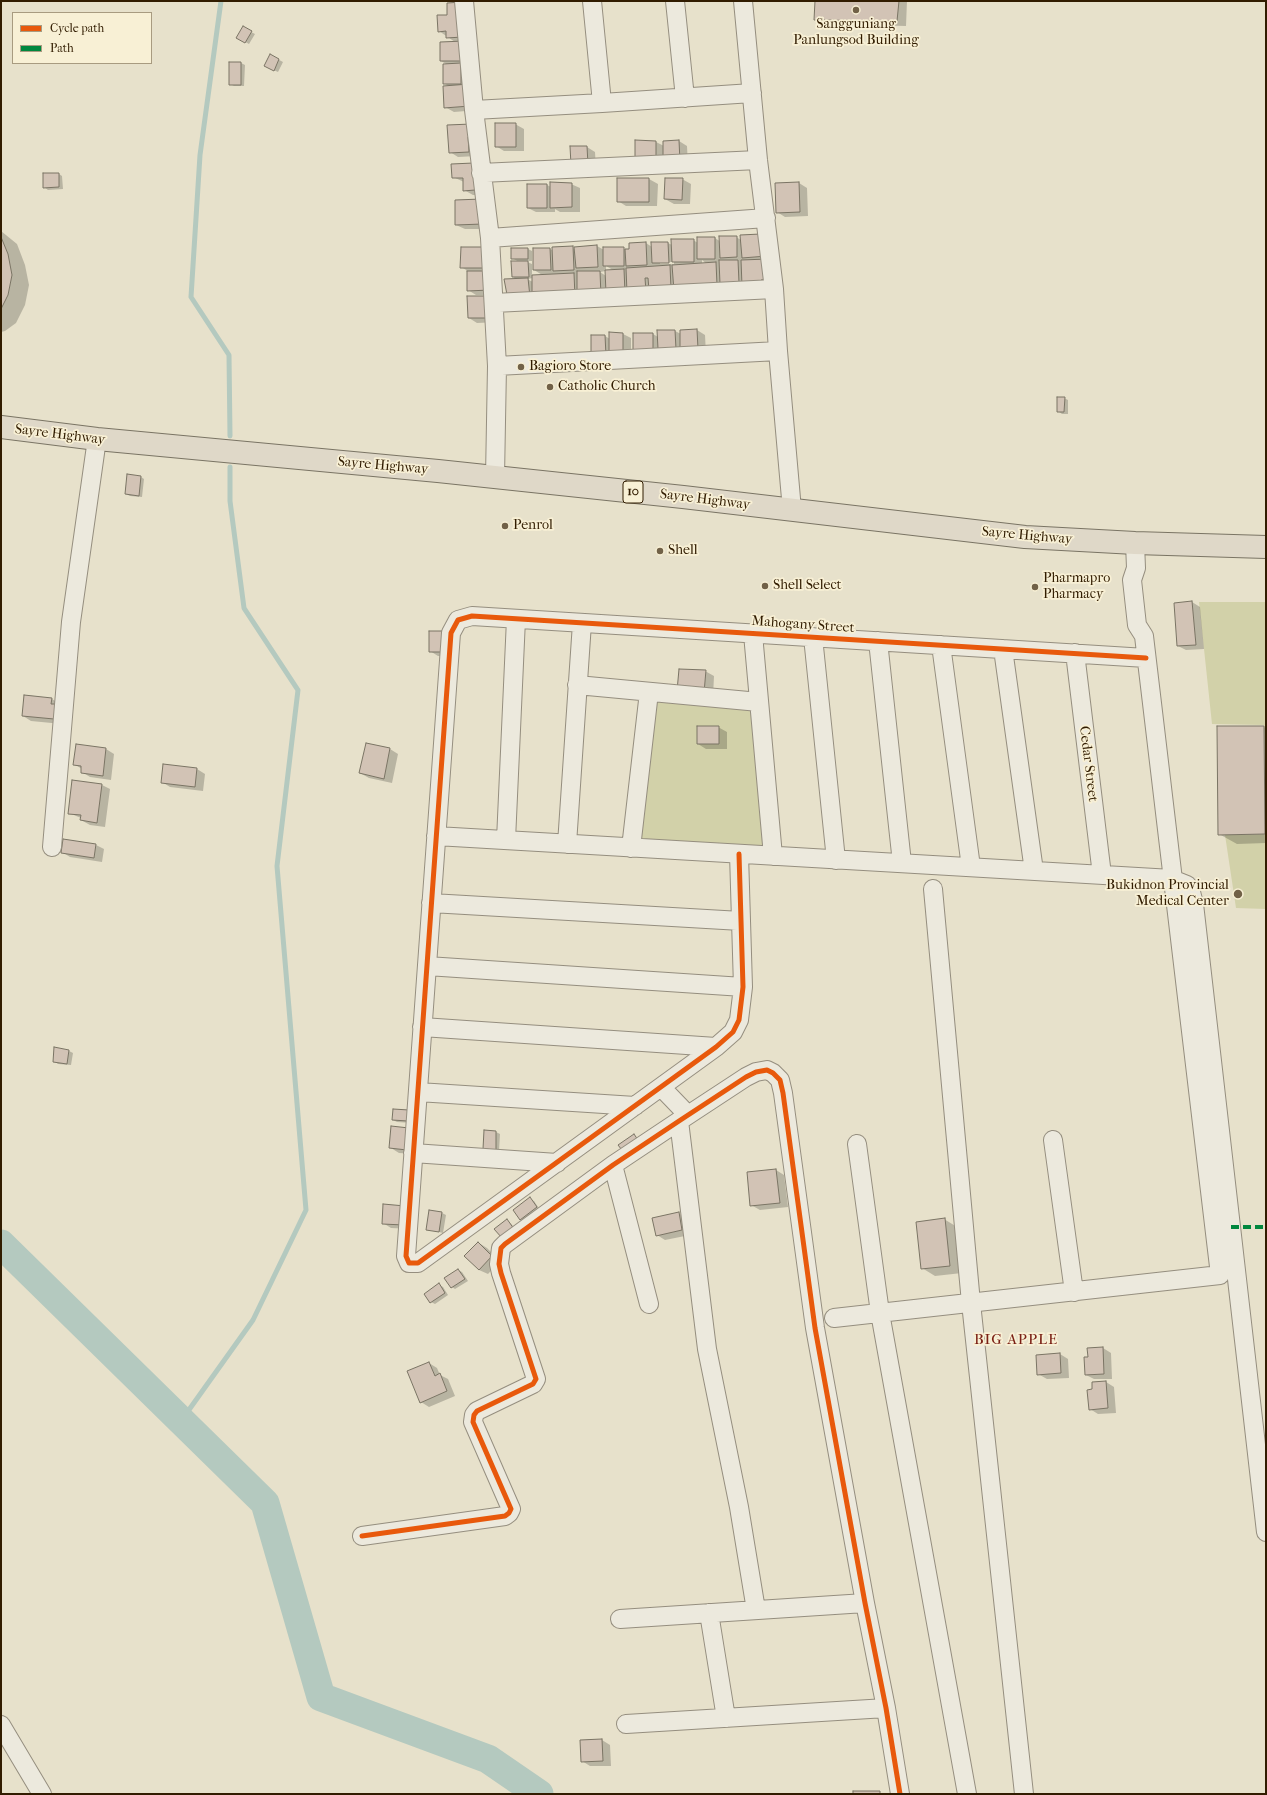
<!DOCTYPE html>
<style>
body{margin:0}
#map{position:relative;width:1267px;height:1795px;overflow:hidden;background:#e7e1cb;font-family:"IM FELL French Canon",serif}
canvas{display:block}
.frame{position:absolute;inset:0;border:2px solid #311c00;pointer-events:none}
.legend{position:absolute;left:12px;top:12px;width:140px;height:52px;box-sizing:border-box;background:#f8f0d5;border:1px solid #a89b80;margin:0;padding:5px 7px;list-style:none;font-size:12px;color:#311c00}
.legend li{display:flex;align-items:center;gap:8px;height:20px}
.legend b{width:20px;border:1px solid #a89b80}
</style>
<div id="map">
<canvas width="1267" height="1795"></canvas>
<div class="frame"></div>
<ul class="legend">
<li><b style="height:5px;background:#e8590c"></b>Cycle path</li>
<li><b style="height:5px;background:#00873e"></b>Path</li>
</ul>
</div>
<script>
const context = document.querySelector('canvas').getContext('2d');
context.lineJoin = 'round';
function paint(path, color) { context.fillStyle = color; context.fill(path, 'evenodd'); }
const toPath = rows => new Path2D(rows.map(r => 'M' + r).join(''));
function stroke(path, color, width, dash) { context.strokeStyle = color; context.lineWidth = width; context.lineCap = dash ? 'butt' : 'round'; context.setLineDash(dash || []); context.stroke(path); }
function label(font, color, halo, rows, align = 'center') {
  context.font = font + ' "IM FELL French Canon",serif'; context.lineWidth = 3.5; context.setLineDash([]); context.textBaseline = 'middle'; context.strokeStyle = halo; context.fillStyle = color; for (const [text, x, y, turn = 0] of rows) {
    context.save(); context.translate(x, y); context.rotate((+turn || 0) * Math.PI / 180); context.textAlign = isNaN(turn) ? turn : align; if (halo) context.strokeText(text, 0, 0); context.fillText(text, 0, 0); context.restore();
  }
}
const green = toPath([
 [1199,602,1266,602,1266,909,1236,908,1225,835,1266,834,1264,725,1212,724],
 [656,702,751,709,766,848,640,839]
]);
const shadow = toPath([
 [816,1,907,1,906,26,823,24,815,19],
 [461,3,478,110,454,112,445,107,450,87,444,83,448,65,441,61,455,42,439,31,448,16],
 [243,28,255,34,249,44,238,38],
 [270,55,283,62,278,72,269,68],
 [241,63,245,65,244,86,234,86,230,84],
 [515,124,524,129,524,151,504,151,496,146],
 [471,125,477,156,458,157,450,152],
 [636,141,656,142,664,146,679,141,687,146,688,166,664,165],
 [587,147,595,152,596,169,580,170],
 [452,165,483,195,473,195,464,190,464,182,453,177],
 [59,174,62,176,63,189,48,190,44,187],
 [618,179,649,179,658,184,657,206,626,206,618,201],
 [682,179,691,184,690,204,674,204,665,199],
 [799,183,807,188,808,216,785,217,777,212],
 [571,184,580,188,580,212,560,212,555,209,555,212,536,212,528,208,547,185,551,187],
 [490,205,491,229,465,229,456,225],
 [1,231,17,244,25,265,29,285,25,305,16,323,5,331,1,332],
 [761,235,777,284,538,302,518,280,513,277,519,262,512,258,512,249,528,249,532,251,532,261,525,261,532,264,532,276,544,276,534,270,534,249,550,249,554,251,597,246,604,250,623,248,627,250,646,243,652,247,668,243,672,245,693,240,698,243,715,238,721,242,736,237,741,240],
 [702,260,707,264,702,264],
 [660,262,674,262,674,264,660,264],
 [606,266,613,270,606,271],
 [606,271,606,276,600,272],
 [533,278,533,282,527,279],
 [487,248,498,295,476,295,468,290,468,271,461,267],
 [468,297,499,322,477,323,469,318],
 [697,330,705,335,706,354,642,359,653,334,658,337,658,331,675,331,681,334],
 [623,334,631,338,631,359,600,361,605,336,610,339],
 [1064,398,1068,400,1068,414,1062,414,1058,411],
 [141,477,144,479,142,497,130,496,126,494],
 [1192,602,1200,607,1204,649,1186,650,1178,646],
 [430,632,455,656,438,656,430,651],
 [679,670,705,671,714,676,713,697],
 [52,699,60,704,62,724,31,721,23,716],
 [718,727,727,732,727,749,706,749,698,744],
 [1263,727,1266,728,1266,843,1237,844,1219,834],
 [77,745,106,749,114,754,111,780,90,777,82,772,82,769,74,764],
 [390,749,398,754,392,783,369,778,360,773],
 [197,769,205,774,203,791,170,787,162,782],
 [102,785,110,789,105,827,90,825,81,820,81,818,69,813],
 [96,845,104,849,102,862,70,857,62,852],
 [69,1051,73,1053,71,1065,58,1064,54,1061],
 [394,1110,412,1123,397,1122,393,1120],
 [496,1132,500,1134,499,1151,488,1151],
 [417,1133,415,1154,399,1153,391,1148],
 [776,1170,784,1175,788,1207,760,1210,751,1205],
 [530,1199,534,1201,540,1210,524,1221,520,1219],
 [384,1205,412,1229,391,1228,383,1223],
 [442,1213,446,1215,443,1233,427,1229],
 [678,1213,687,1218,690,1235,665,1240,657,1235],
 [944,1219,957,1227,962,1273,935,1276,922,1268],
 [507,1220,518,1231,506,1240],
 [479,1243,487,1248,500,1261,488,1274,479,1270],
 [458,1270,462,1272,468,1281,455,1289,452,1287],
 [439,1285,443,1287,448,1295,435,1304,431,1302],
 [1103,1348,1111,1353,1112,1379,1094,1379,1086,1375,1089,1358],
 [1060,1354,1068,1359,1069,1378,1047,1379,1038,1374],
 [429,1363,437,1368,440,1375,448,1379,455,1396,429,1407,421,1402],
 [1106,1382,1114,1387,1116,1413,1098,1414,1090,1409,1093,1390],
 [602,1740,610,1745,611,1766,590,1766,582,1761]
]);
const stream = toPath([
 [221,1,200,155,191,297,229,355,230,436],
 [181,1421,253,1320,306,1210,277,866,298,690,244,608,230,501,230,467]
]);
const river = toPath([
 [1,1244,265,1503,321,1697,488,1759,539,1794]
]);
const building = toPath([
 [815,1,899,1,897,21,814,20,815,1],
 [462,2,463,37,446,38,446,31,438,32,437,15,447,15,447,3,462,2],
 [243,26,252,31,245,43,236,38,243,26],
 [465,41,461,61,440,61,440,42,465,41],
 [270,54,279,59,274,71,264,66,270,54],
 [229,62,241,62,241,85,229,85,229,62],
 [461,63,461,84,443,84,443,64,461,63],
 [469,84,470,106,444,108,443,86,469,84],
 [495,123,516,123,516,147,495,147,495,123],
 [472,124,473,137,468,137,469,152,449,153,447,125,472,124],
 [635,140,656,141,656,160,635,160,635,140],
 [679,140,680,162,663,162,663,141,679,140],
 [570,146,587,146,588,165,571,165,570,146],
 [474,163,475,190,463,191,463,178,452,178,451,164,474,163],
 [43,173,59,173,59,187,43,188,43,173],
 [617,178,649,178,649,202,617,202,617,178],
 [665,178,683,178,682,200,664,199,665,178],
 [550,182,572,183,572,207,550,208,550,182],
 [799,182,800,212,776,213,775,183,799,182],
 [527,184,547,184,547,208,527,208,527,184],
 [482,199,483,224,455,225,455,200,482,199],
 [761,234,767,256,742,258,740,235,761,234],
 [719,236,737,236,737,257,720,258,719,236],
 [1,237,8,254,12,275,8,295,1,309,1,237],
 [697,237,715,237,715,259,697,259,697,237],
 [671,239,694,239,694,262,672,262,671,239],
 [646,242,647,265,626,266,625,249,629,249,629,243,646,242],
 [651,242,668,242,669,263,652,263,651,242],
 [597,245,598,267,576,268,574,247,597,245],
 [573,246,574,270,553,271,552,247,573,246],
 [461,247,487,247,487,268,460,268,461,247],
 [603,247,624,247,624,266,603,266,603,247],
 [511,248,528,248,528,259,511,259,511,248],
 [533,248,550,248,551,270,533,270,533,248],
 [768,259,769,279,761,280,761,285,742,286,741,260,768,259],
 [719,260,738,260,739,283,720,284,719,260],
 [511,261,528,261,529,277,512,277,511,261],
 [716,262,717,285,674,291,672,265,716,262],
 [670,265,671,289,649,290,648,278,645,278,646,292,627,293,626,268,670,265],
 [624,269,625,293,606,293,605,270,624,269],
 [467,271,484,271,490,290,467,291,467,271],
 [577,271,600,271,601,297,577,298,577,271],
 [574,273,575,297,532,299,532,275,574,273],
 [528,278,530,297,508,300,504,279,528,278],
 [467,296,490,296,491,318,468,318,467,296],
 [697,329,698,349,680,350,680,330,697,329],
 [657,330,675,330,676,349,658,349,657,330],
 [609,332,623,333,623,355,609,355,609,332],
 [633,333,653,333,653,354,633,354,633,333],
 [591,335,605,335,606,356,591,357,591,335],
 [1057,397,1065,397,1064,412,1057,412,1057,397],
 [127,474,141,476,139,496,125,494,127,474],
 [1192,601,1196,645,1177,646,1174,603,1192,601],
 [429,631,447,631,447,652,429,652,429,631],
 [679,669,706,670,704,693,677,691,679,669],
 [24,695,52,698,51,704,56,704,54,719,22,716,24,695],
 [697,726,719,726,719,744,697,744,697,726],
 [1217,726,1264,726,1265,834,1218,835,1217,726],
 [366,743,390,748,384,779,359,773,366,743],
 [76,744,106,748,103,776,81,773,81,766,73,765,76,744],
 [163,764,197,768,195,787,161,783,163,764],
 [72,780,102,784,97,823,80,820,81,815,68,814,72,780],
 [63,839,96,844,94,858,61,853,63,839],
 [54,1047,69,1050,67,1064,53,1062,54,1047],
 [393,1109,409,1110,408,1121,392,1120,393,1109],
 [391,1126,409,1128,407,1150,389,1148,391,1126],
 [484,1130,496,1131,496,1150,483,1149,484,1130],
 [634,1134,640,1143,625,1154,618,1145,634,1134],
 [776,1169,780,1203,750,1206,747,1172,776,1169],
 [530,1197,537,1207,520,1220,513,1210,530,1197],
 [383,1204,405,1206,404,1225,382,1224,383,1204],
 [429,1210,442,1212,439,1232,426,1230,429,1210],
 [679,1212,682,1230,656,1236,652,1218,679,1212],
 [945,1218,950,1266,921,1269,916,1222,945,1218],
 [507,1219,514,1229,502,1238,494,1229,507,1219],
 [478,1242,492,1256,479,1270,464,1256,478,1242],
 [458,1269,465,1279,451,1288,444,1278,458,1269],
 [439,1283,445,1293,430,1303,424,1294,439,1283],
 [1103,1347,1104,1374,1085,1375,1084,1357,1088,1357,1087,1348,1103,1347],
 [1060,1353,1061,1373,1037,1375,1036,1355,1060,1353],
 [429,1362,435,1376,440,1373,447,1391,420,1403,407,1371,429,1362],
 [1106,1381,1108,1408,1089,1410,1087,1390,1092,1389,1092,1382,1106,1381],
 [602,1739,603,1761,581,1762,580,1740,602,1739],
 [853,1791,880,1791,880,1794,853,1794,853,1791]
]);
const minor = toPath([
 [464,1,474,110,490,238,497,366,495,477],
 [592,1,602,103],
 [675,1,685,98],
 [743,1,758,160,774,289,778,351,792,510],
 [474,110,602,103,752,93],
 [481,173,758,160],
 [490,238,766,218],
 [494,303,774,289],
 [497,366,778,351],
 [753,634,773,856],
 [813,637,836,860],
 [878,641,902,863],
 [941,645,971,867],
 [1003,649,1034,871],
 [1075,653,1102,875],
 [577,685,759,702],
 [436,836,1172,879,1187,885,1191,892,1194,904,1266,1532],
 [506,840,516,619],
 [567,844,582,623],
 [52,847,71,622,97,439],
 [631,848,649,692],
 [739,854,743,987,739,1020,733,1032,716,1047,418,1263,409,1263,406,1256,451,633,458,620,472,616,1146,658],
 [933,889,971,1303,1024,1794],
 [431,903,741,921],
 [427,966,743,987],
 [422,1027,716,1047],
 [661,1087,688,1115],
 [418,1092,635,1106],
 [679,1121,707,1349,739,1507,756,1610],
 [1053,1140,1074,1292],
 [857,1144,880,1313,967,1794],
 [413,1153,557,1163],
 [613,1165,649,1304],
 [834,1318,1220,1275,1144,636,1137,625,1132,580,1136,568,1135,543],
 [362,1536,505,1516,509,1513,511,1509,473,1422,474,1415,477,1411,533,1384,536,1379,501,1273,499,1264,501,1248,505,1244,613,1165,679,1121,746,1077,756,1072,767,1070,773,1073,780,1080,783,1093,815,1328,865,1603,886,1708,900,1794],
 [709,1613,726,1718],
 [620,1619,865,1603],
 [626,1724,886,1708],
 [1,1725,42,1794]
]);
const highway = toPath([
 [1,427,97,439,438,471,683,497,1025,537,1135,543,1266,547]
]);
const quiet = toPath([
 [1231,1227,1266,1227]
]);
const cycleway = toPath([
 [739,854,743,987,739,1020,733,1032,716,1047,418,1263,409,1263,406,1256,451,633,458,620,472,616,1146,658],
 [362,1536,505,1516,509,1513,511,1509,473,1422,474,1415,477,1411,533,1384,536,1379,501,1273,499,1264,501,1248,505,1244,613,1165,679,1121,746,1077,756,1072,767,1070,773,1073,780,1080,783,1093,815,1328,865,1603,886,1708,900,1794]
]);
const markers = [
 [856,10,4,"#716147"],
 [521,367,4,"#716147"],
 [550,387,4,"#716147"],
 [505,526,4,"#716147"],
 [660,551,4,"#716147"],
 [765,586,4,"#716147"],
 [1035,587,4,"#716147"],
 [1238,894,5,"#716147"]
];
const shields = [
 [633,492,20]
];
const shieldNames = [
 ["10",633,492]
];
const poiNames = [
 ["Sangguniang",856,25,"center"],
 ["Panlungsod Building",856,41,"center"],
 ["Bagioro Store",529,367],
 ["Catholic Church",558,387],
 ["Penrol",513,526],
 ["Shell",668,551],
 ["Pharmapro",1043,579],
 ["Pharmacy",1043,595],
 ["Shell Select",773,586],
 ["Bukidnon Provincial",1229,886,"right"],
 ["Medical Center",1229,902,"right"]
];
const streetNames = [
 ["Sayre Highway",60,435,7],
 ["Sayre Highway",383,466,5],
 ["Sayre Highway",705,500,7],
 ["Sayre Highway",1027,536,5],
 ["Mahogany Street",803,625,4],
 ["Cedar Street",1088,764,83]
];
const neighbourhoodNames = [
 ["BIG APPLE",1016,1340]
];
paint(green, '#d2d1a9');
paint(shadow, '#0003');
stroke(stream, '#b4c9bf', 5);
stroke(river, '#b4c9bf', 29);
paint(building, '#d2c3b5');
stroke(building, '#7a7464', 1);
stroke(minor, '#958e7f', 20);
stroke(highway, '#7a7464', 24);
stroke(minor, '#ece9dd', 18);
stroke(highway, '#dfd8c8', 22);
stroke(quiet, '#00873e', 4, [8, 4]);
stroke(cycleway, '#e8590c', 5);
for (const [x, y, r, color] of markers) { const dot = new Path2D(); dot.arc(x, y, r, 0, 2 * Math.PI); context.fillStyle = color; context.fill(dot); stroke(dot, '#f8f0d5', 1.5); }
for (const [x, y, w] of shields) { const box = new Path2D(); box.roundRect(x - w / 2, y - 11, w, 22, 3); context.fillStyle = '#f8f0d5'; context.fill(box); stroke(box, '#311c00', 1); }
label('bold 13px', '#311c00', null, shieldNames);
label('14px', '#311c00', '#f8f0d5', poiNames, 'left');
label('14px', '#311c00', '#f8f0d5', streetNames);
context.letterSpacing = '1px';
label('15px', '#7a1f14', '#f8f0d5', neighbourhoodNames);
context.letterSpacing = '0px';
</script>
